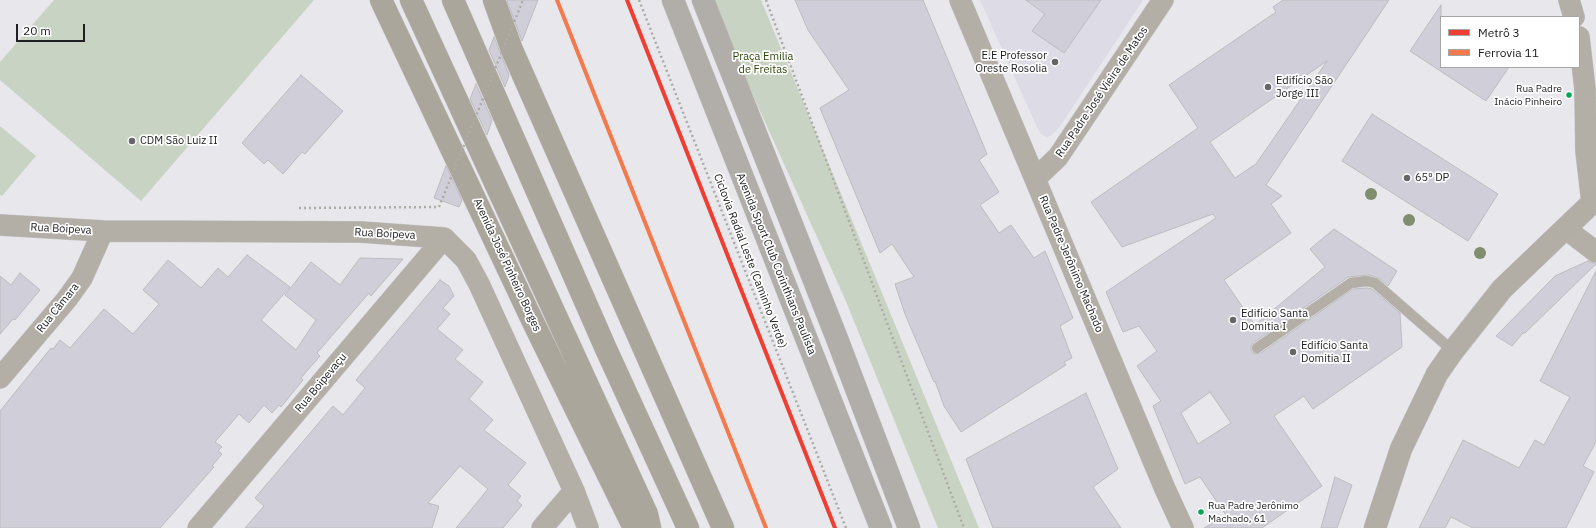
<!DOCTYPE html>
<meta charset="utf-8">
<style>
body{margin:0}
#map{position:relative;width:1596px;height:528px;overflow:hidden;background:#e7e7ec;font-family:"IBM Plex Sans",sans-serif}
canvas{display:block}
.legend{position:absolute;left:1440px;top:16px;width:140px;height:52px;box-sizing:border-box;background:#fff;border:1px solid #a6a6a7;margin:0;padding:5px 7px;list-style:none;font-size:12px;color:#202023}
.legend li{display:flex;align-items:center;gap:8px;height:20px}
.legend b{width:20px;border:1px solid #a6a6a7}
.scale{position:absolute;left:16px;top:24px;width:69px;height:18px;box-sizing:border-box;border:2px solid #202023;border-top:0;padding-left:5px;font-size:12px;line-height:14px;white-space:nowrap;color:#202023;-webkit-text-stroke:3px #fff;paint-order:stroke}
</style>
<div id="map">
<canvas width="1596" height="528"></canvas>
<ul class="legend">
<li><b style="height:5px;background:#ef3f32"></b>Metrô 3</li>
<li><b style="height:5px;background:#f47a4e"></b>Ferrovia 11</li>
</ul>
<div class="scale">20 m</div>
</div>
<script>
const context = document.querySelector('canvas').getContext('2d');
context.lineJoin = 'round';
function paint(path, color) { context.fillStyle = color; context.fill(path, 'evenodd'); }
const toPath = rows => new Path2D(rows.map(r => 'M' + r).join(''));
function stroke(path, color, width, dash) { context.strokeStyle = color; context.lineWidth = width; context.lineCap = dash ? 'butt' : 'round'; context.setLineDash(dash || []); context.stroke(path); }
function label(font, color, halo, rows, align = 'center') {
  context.font = font + ' "IBM Plex Sans",sans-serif'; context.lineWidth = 3.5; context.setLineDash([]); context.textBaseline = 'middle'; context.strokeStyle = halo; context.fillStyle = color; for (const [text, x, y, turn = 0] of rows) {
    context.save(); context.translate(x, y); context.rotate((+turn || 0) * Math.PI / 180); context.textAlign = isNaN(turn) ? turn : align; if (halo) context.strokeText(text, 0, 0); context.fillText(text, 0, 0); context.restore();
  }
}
const built = toPath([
 [980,0,1143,0,1061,125,1052,135,1047,137,1040,133,1036,125]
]);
const green = toPath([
 [54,0,314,0,141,201,0,80,0,62],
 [714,0,761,0,979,528,938,528,845,299,747,82],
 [0,126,36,156,2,196,0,195]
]);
const building = toPath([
 [508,0,538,0,522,41,507,1,508,0],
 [795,0,923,0,987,154,979,160,999,192,980,205,999,233,1011,225,1034,258,1045,251,1073,318,1060,326,1072,358,1064,362,1066,365,961,432,944,406,935,381,934,382,905,314,895,284,914,277,892,244,880,253,820,108,849,90,808,30,795,0],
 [1026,0,1101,0,1064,53,1032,31,1045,14,1026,0],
 [1283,0,1389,0,1266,185,1282,196,1271,204,1291,233,1224,280,1255,325,1325,267,1310,249,1334,229,1397,271,1388,286,1379,278,1369,275,1348,277,1253,343,1251,346,1251,351,1255,354,1261,353,1353,289,1367,288,1372,289,1400,313,1402,347,1313,409,1304,396,1274,416,1322,486,1262,528,1204,528,1226,515,1200,477,1185,484,1153,406,1161,401,1137,366,1157,351,1139,326,1123,332,1106,292,1216,218,1213,214,1122,247,1091,202,1198,128,1169,85,1276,12,1273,7,1283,0],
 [1327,61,1256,164,1235,178,1210,142,1327,61],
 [1210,392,1231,423,1198,444,1181,413,1210,392],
 [1441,5,1441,67,1509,67,1486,101,1410,51,1441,5],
 [494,37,509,75,505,87,489,50,494,37],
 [301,75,343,111,305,154,302,152,283,174,268,160,264,164,242,143,301,75],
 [476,84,492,120,487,135,470,99,476,84],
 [1372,114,1498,194,1468,241,1342,161,1372,114],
 [446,166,462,200,459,207,434,198,446,166],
 [247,255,290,287,261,320,296,350,316,320,285,295,311,262,340,285,360,258,403,259,371,296,369,293,317,353,320,356,301,378,303,380,281,407,279,405,272,413,264,405,249,423,239,414,215,442,222,447,218,451,222,454,212,466,214,467,160,528,0,528,0,411,51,348,53,349,60,340,70,348,104,309,133,334,159,304,143,290,168,260,201,288,218,268,228,277,247,255],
 [1588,261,1596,264,1525,333,1523,333,1512,346,1496,336,1555,276,1588,261],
 [1596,271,1596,442,1583,466,1594,472,1566,528,1473,528,1451,517,1445,528,1419,528,1463,440,1519,468,1535,440,1544,445,1570,397,1540,381,1596,271],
 [20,273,40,290,15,320,13,319,0,334,0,276,11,285,20,273],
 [440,280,449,286,454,296,443,308,450,314,437,329,463,350,455,359,483,382,469,399,493,420,484,430,526,463,508,485,521,496,517,501,522,505,503,528,456,528,488,489,460,466,428,503,439,506,432,528,245,528,264,506,255,498,333,406,343,415,365,388,356,380,440,280],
 [1086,393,1118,469,1093,487,1121,528,993,528,966,459,1086,393],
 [1335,477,1352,485,1337,528,1321,528,1335,477]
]);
const path = toPath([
 [639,0,846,528],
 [766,0,964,528],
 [299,208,439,207]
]);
const lane = toPath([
 [1257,348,1351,283,1367,281,1375,283,1453,351]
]);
const street = toPath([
 [960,0,1165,489,1183,528],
 [1569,0,1574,17],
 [1579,37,1585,89,1586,151,1592,203],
 [1035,179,1058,157,1163,0],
 [0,225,103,231,361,232,444,238,466,260,479,284,574,491,588,528],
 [1566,229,1596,252],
 [0,378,67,299,82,278,103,231],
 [198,528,444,238],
 [542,528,574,491]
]);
const secondary = toPath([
 [1375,528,1401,449,1437,374,1453,351,1502,289,1596,199]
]);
const primary = toPath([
 [381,0,534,324,634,528],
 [411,0,647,514,650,528],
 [453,0,606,349,688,528],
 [494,0,512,50,723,528]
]);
const highway = toPath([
 [673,0,881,528],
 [703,0,836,336,909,528]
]);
const pathBridge = toPath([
 [439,207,523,0]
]);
const rail1 = toPath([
 [557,0,766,528]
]);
const metro1 = toPath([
 [627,0,835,528]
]);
const trees = [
 [1371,194],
 [1409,220],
 [1480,253]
];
const markers = [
 [1055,62,4,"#666669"],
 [1268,87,4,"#666669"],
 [1569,95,3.5,"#00a651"],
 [132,141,4,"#666669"],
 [1407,178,4,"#666669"],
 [1233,320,4,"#666669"],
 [1293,352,4,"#666669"],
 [1201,512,3.5,"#00a651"]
];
const busNames = [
 ["Rua Padre",1562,89],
 ["Inácio Pinheiro",1562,102],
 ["Rua Padre Jerônimo",1208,506,"left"],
 ["Machado, 61",1208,519,"left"]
];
const poiNames = [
 ["E.E Professor",1047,56,"right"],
 ["Oreste Rosolia",1047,69,"right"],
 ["Edifício São",1276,81],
 ["Jorge III",1276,94],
 ["CDM São Luiz II",140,141],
 ["65º DP",1415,178],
 ["Edifício Santa",1241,314],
 ["Domitia I",1241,327],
 ["Edifício Santa",1301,346],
 ["Domitia II",1301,359]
];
const parkNames = [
 ["Praça Emilia",763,57],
 ["de Freitas",763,70]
];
const streetNames = [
 ["Rua Padre José Vieira de Matos",1102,92,-56],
 ["Rua Boipeva",61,229,3],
 ["Rua Boipeva",385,234,3],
 ["Ciclovia Radial Leste (Caminho Verde)",750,261,69],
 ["Avenida Sport Club Corinthians Paulista",776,264,68],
 ["Rua Padre Jerônimo Machado",1071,264,67],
 ["Avenida José Pinheiro Borges",507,265,65],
 ["Rua Câmara",58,308,-51],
 ["Rua Boipevaçu",321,383,-50]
];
paint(built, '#dcdbe6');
paint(green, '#c9d3c3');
paint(building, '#d0ced9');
stroke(building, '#bcbcbf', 1);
stroke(lane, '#c4c4c7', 11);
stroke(street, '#c4c4c7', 22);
stroke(secondary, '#c4c4c7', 23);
stroke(primary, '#c4c4c7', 23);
stroke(highway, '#c4c4c7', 23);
stroke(path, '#adaba6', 2.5, [2, 3]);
stroke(lane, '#b3aea6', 10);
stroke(street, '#b3aea6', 21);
stroke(secondary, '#b2ada5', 22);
stroke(primary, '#aba69b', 22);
stroke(highway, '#b1ada8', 22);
stroke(pathBridge, '#adaba6', 2.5, [2, 3]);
stroke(rail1, '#f47a4e', 4);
stroke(metro1, '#ef3f32', 4);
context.fillStyle = '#808d6e';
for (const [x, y] of trees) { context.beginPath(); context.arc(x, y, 6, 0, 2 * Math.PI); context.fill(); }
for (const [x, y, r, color] of markers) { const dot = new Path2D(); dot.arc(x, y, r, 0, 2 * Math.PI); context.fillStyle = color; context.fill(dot); stroke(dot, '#fff', 1.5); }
label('10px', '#202023', '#fff', busNames, 'right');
label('11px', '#202023', '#fff', poiNames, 'left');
label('11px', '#2b4407', '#fff', parkNames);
label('11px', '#202023', '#fff', streetNames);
</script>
